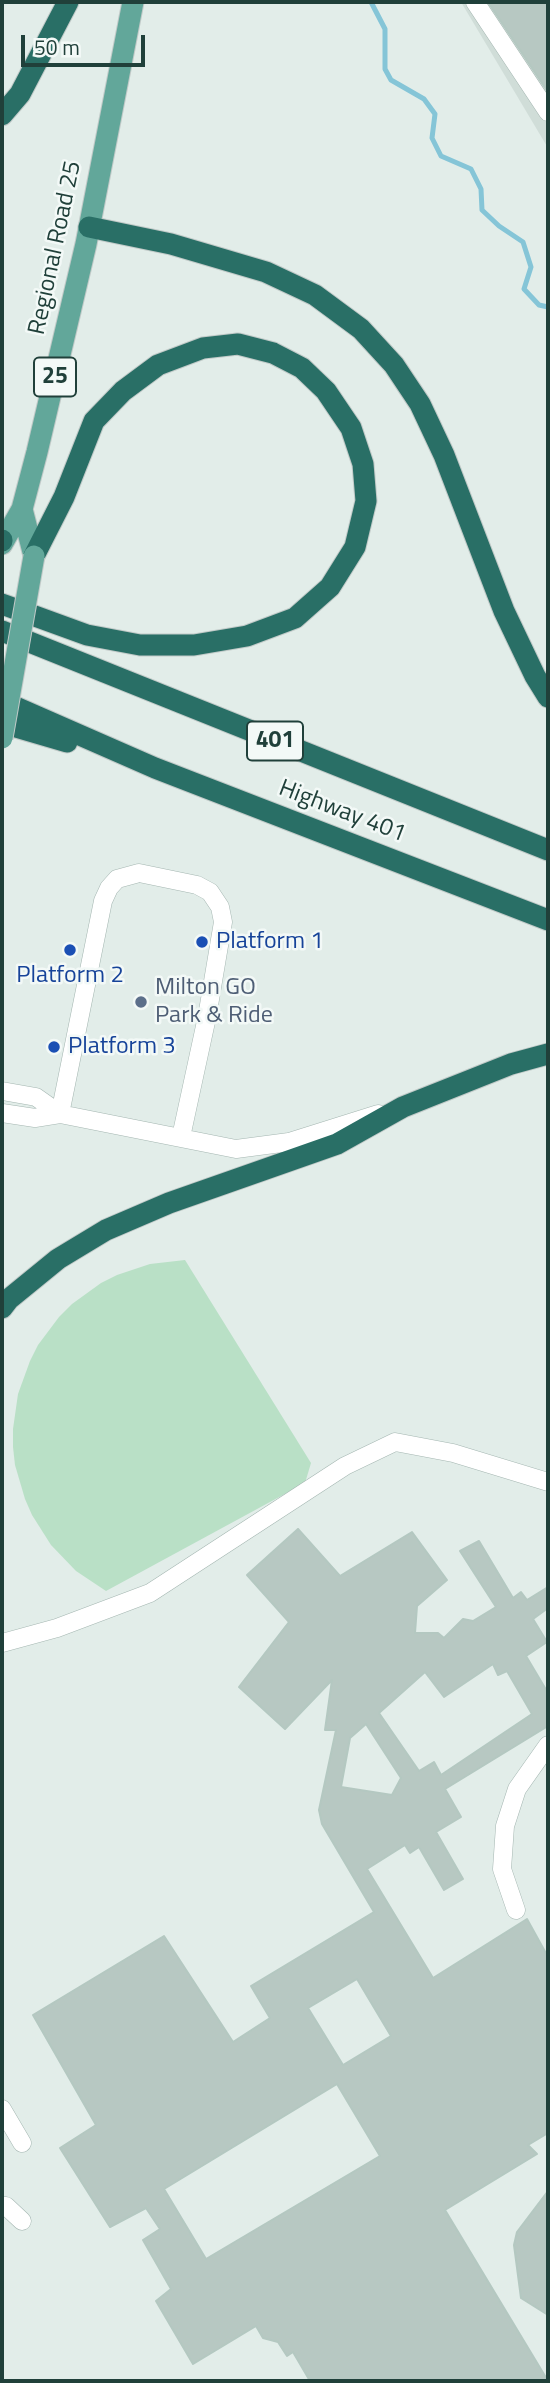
<!DOCTYPE html>
<style>
body{margin:0}
#map{position:relative;width:550px;height:2383px;overflow:hidden;background:#e2ede9;font-family:"Titillium Web",sans-serif}
canvas{display:block}
.frame{position:absolute;inset:0;border:4px solid #20403a;pointer-events:none}
.scale{position:absolute;left:21px;top:35px;width:124px;height:32px;box-sizing:border-box;border:4px solid #20403a;border-top:0;padding-left:9px;font-size:21px;line-height:24px;white-space:nowrap;color:#20403a;-webkit-text-stroke:5px #f3f9f7;paint-order:stroke}
</style>
<div id="map">
<canvas width="550" height="2383"></canvas>
<div class="frame"></div>
<div class="scale">50 m</div>
</div>
<script>
const context = document.querySelector('canvas').getContext('2d');
context.lineJoin = 'round';
function paint(path, color) { context.fillStyle = color; context.fill(path, 'evenodd'); }
const toPath = rows => new Path2D(rows.map(r => 'M' + r).join(''));
function stroke(path, color, width, dash) { context.strokeStyle = color; context.lineWidth = width; context.lineCap = dash ? 'butt' : 'round'; context.setLineDash(dash || []); context.stroke(path); }
function label(font, color, halo, rows, align = 'center') {
  context.font = font + ' "Titillium Web",sans-serif'; context.lineWidth = 5; context.setLineDash([]); context.textBaseline = 'middle'; context.strokeStyle = halo; context.fillStyle = color; for (const [text, x, y, turn = 0] of rows) {
    context.save(); context.translate(x, y); context.rotate((+turn || 0) * Math.PI / 180); context.textAlign = isNaN(turn) ? turn : align; if (halo) context.strokeText(text, 0, 0); context.fillText(text, 0, 0); context.restore();
  }
}
const built = toPath([
 [461,2,548,2,548,148]
]);
const green = toPath([
 [185,1260,311,1463,305,1483,106,1591,76,1571,51,1545,32,1515,25,1499,15,1465,13,1447,13,1429,18,1394,30,1361,38,1345,59,1317,72,1304,101,1283,117,1275,150,1264]
]);
const stream = toPath([
 [371,2,385,29,385,69,391,80,424,99,435,114,432,138,441,156,471,169,481,189,482,210,499,226,523,242,531,267,524,289,539,305,548,307]
]);
const building = toPath([
 [488,2,548,2,548,92,488,2],
 [298,1529,340,1576,412,1532,447,1580,417,1606,415,1633,438,1633,444,1638,463,1619,473,1621,496,1607,460,1551,479,1541,513,1598,521,1592,527,1600,548,1587,548,1608,533,1619,547,1642,526,1656,548,1693,548,1726,445,1789,461,1817,436,1832,463,1879,444,1890,419,1847,410,1853,405,1845,367,1869,433,1978,527,1919,548,1957,548,2133,528,2145,537,2154,445,2210,548,2381,310,2381,293,2352,287,2356,278,2342,263,2338,256,2326,193,2364,156,2301,171,2289,143,2240,160,2229,146,2208,110,2227,60,2148,96,2125,33,2015,164,1936,233,2042,270,2018,251,1986,374,1912,322,1824,319,1810,336,1730,325,1730,332,1680,285,1729,239,1687,289,1622,247,1575,298,1529],
 [493,1664,498,1675,507,1671,532,1714,441,1775,434,1762,419,1771,379,1713,425,1672,444,1697,493,1664],
 [366,1724,401,1778,392,1795,341,1787,350,1738,366,1724],
 [357,1979,391,2036,343,2065,308,2008,357,1979],
 [337,2084,380,2156,206,2259,164,2189,337,2084],
 [548,2191,548,2315,521,2298,514,2245,517,2232,548,2191]
]);
const minor = toPath([
 [475,2,548,112],
 [2,1091,36,1097,60,1114],
 [2,1113,35,1118,60,1114,236,1149,289,1142,378,1114],
 [60,1114,103,901,109,888,117,879,139,873,197,885,210,892,220,907,223,922,207,1017,181,1137],
 [2,1643,57,1628,150,1593,345,1466,395,1442,453,1453,548,1482],
 [516,1910,502,1869,505,1826,517,1789,548,1745],
 [2,2109,22,2143],
 [2,2206,6,2206,22,2221]
]);
const major = toPath([
 [22,509,34,556],
 [2,544,22,509,37,452,86,244,133,2]
]);
const highway = toPath([
 [2,115,20,94,68,2],
 [89,227,171,244,266,272,315,295,361,329,394,365,420,404,444,455,504,611,535,676,548,697],
 [2,541,2,540],
 [2,604,87,635,140,645,194,645,247,636,295,618,330,587,355,547,366,501,363,464,351,428,326,391,302,368,273,353,238,344,203,348,158,365,123,391,94,421,64,497,34,556],
 [2,631,548,850],
 [2,701,155,768,548,920],
 [2,723,67,742],
 [2,1308,9,1299,58,1259,106,1230,169,1203,337,1144,403,1107,511,1064,548,1054]
]);
const majorBridge = toPath([
 [2,738,34,556]
]);
const markers = [
 [202,942,7,"#1a4fb4"],
 [70,950,7,"#1a4fb4"],
 [141,1002,7,"#5c6f8a"],
 [54,1047,7,"#1a4fb4"]
];
const shields = [
 [55,377,42],
 [275,741,56]
];
const shieldNames = [
 ["25",55,377],
 ["401",275,741]
];
const streetNames = [
 ["Regional Road 25",56,248,-78],
 ["Highway 401",342,812,21]
];
const transitNames = [
 ["Platform 1",216,942],
 ["Platform 2",70,976,"center"],
 ["Platform 3",68,1047]
];
const serviceNames = [
 ["Milton GO",155,988],
 ["Park & Ride",155,1016]
];
paint(built, '#d0ddd8');
paint(green, '#b9e0c6');
stroke(stream, '#85c5d7', 5);
paint(building, '#b7c8c2');
stroke(building, '#b4c8c1', 2);
stroke(minor, '#a4b6b1', 19);
stroke(major, '#c1cac8', 23);
stroke(highway, '#c1cac8', 23);
stroke(minor, '#fff', 18);
stroke(major, '#62a79a', 21);
stroke(highway, '#296f66', 21);
stroke(majorBridge, '#c1cac8', 23, []);
stroke(majorBridge, '#62a79a', 21);
for (const [x, y, r, color] of markers) { const dot = new Path2D(); dot.arc(x, y, r, 0, 2 * Math.PI); context.fillStyle = color; context.fill(dot); stroke(dot, '#f3f9f7', 2.5); }
for (const [x, y, w] of shields) { const box = new Path2D(); box.roundRect(x - w / 2, y - 19.5, w, 39, 5); context.fillStyle = '#f3f9f7'; context.fill(box); stroke(box, '#20403a', 2); }
label('bold 23px', '#20403a', null, shieldNames);
label('24px', '#20403a', '#f3f9f7', streetNames);
label('24px', '#164399', '#f3f9f7', transitNames, 'left');
label('24px', '#4e5e75', '#f3f9f7', serviceNames, 'left');
</script>
